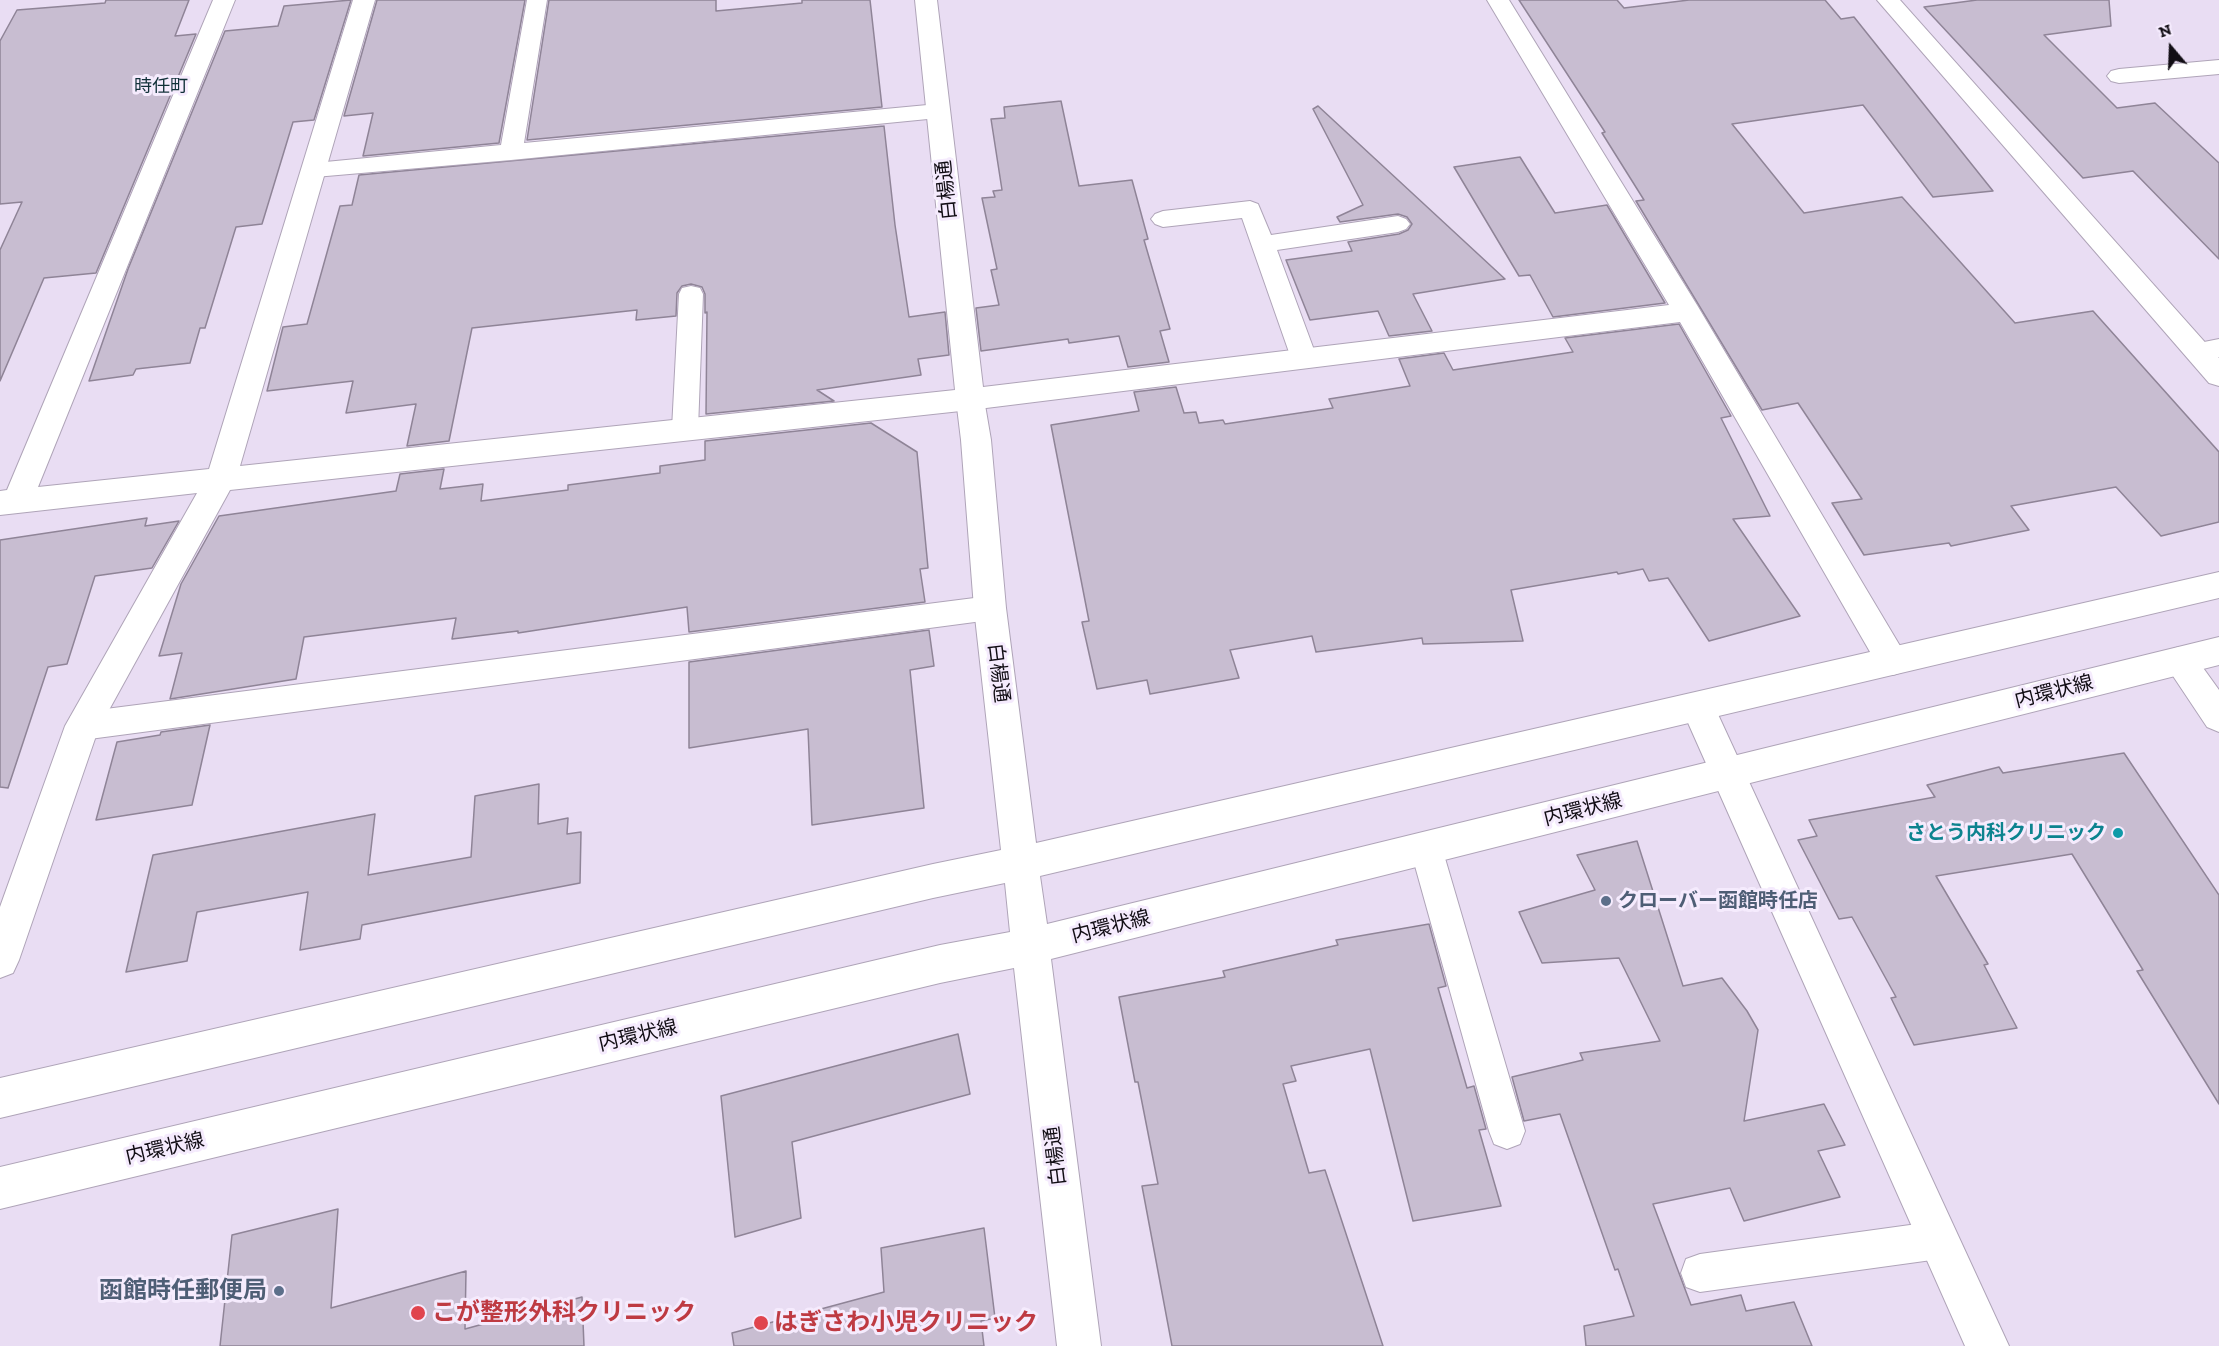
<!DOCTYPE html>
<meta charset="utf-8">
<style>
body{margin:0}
#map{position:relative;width:2219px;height:1346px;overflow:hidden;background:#e9ddf3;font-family:"Zilla Slab",serif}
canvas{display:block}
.north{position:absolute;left:2141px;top:18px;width:60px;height:60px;-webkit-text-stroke:4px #f5ebfd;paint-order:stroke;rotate:341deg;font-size:16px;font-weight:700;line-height:24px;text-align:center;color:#110d14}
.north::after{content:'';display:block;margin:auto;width:21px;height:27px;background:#110d14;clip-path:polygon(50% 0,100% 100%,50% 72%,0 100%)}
</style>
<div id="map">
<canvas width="2219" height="1346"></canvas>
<div class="north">N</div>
</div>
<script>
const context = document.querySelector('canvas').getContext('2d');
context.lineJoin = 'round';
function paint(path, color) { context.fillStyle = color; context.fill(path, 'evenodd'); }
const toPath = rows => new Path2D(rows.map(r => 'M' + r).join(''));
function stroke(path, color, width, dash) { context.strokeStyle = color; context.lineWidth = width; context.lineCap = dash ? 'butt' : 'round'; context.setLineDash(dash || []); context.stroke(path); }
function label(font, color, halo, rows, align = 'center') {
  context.font = font + ' "Zilla Slab","Noto Sans JP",serif'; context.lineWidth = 6; context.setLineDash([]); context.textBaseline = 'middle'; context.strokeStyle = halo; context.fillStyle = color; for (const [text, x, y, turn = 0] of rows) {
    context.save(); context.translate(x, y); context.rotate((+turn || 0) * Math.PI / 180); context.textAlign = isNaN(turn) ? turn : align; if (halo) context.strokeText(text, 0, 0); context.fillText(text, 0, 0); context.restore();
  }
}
const building = toPath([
 [106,0,189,0,175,36,196,34,96,273,44,278,0,381,0,250,22,202,0,204,0,41,17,10,105,3,106,0],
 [351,0,314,120,293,122,262,224,236,227,205,328,200,328,190,363,136,369,133,375,89,381,128,269,225,31,278,26,284,6,351,0],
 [377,0,525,0,499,143,363,156,373,113,344,116,377,0],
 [549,0,716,0,716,11,802,3,802,0,870,0,882,107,527,140,549,0],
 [1519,0,1617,0,1624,8,1689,0,1825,0,1841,19,1854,17,1993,191,1933,197,1863,105,1732,124,1804,213,1902,197,2015,323,2093,311,2219,452,2219,522,2161,536,2116,487,2011,506,2029,530,1951,546,1949,543,1864,555,1832,503,1862,499,1798,403,1762,410,1636,201,1644,200,1602,133,1605,132,1519,0],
 [1977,0,2109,0,2111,26,2044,35,2117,108,2155,103,2219,163,2219,259,2133,171,2083,178,1924,7,1977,0],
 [1061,101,1079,186,1132,180,1148,239,1144,240,1170,329,1160,331,1169,362,1128,367,1119,336,1069,343,1068,339,981,351,976,308,999,305,991,270,997,269,982,198,995,197,993,191,1002,190,991,119,1005,118,1004,107,1061,101],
 [1318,106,1505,279,1413,294,1432,331,1389,336,1378,311,1310,320,1286,260,1352,251,1348,242,1399,234,1408,230,1412,224,1407,217,1398,214,1340,222,1337,217,1363,205,1313,109,1318,106],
 [884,126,895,225,909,317,945,312,949,355,918,359,921,375,817,390,834,401,706,414,707,312,705,313,705,294,702,287,691,284,682,286,677,293,676,316,636,320,637,310,472,328,449,441,407,446,416,404,346,413,353,381,267,391,283,327,307,324,340,206,352,205,359,175,884,126],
 [1520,157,1555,213,1607,205,1665,303,1553,317,1530,275,1519,276,1454,167,1520,157],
 [1679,324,1731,416,1721,418,1770,516,1733,519,1800,616,1709,641,1668,578,1649,581,1643,569,1618,574,1617,572,1511,590,1523,641,1423,644,1422,638,1316,652,1312,636,1230,650,1239,678,1150,694,1147,680,1097,689,1082,622,1089,621,1051,425,1139,411,1134,392,1176,387,1184,413,1196,412,1199,423,1223,420,1225,424,1333,408,1329,399,1410,386,1399,359,1444,353,1453,370,1573,352,1565,338,1679,324],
 [871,423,917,452,928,568,920,569,925,602,689,632,687,607,518,633,518,631,452,639,456,618,304,637,296,679,170,699,182,653,159,656,181,584,219,516,396,491,400,474,444,469,440,489,483,484,481,501,568,490,568,485,660,473,660,466,705,460,705,441,871,423],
 [147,518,145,526,179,521,152,568,95,576,67,664,48,667,8,788,0,787,0,540,147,518],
 [929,630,934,666,910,670,924,808,812,825,808,729,689,748,689,662,929,630],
 [210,725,192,805,96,820,117,742,160,735,161,732,210,725],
 [2124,753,2219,895,2219,1104,2137,971,2143,970,2072,854,1936,876,1988,964,1984,965,2017,1028,1914,1045,1891,998,1896,997,1852,917,1839,919,1798,840,1817,836,1809,820,1935,797,1927,785,1999,767,2003,773,2124,753],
 [539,784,538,824,568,818,567,834,581,832,580,883,362,925,360,939,300,950,308,892,197,912,187,961,126,972,153,855,375,814,368,875,471,857,475,796,539,784],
 [1637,841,1683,986,1722,978,1747,1011,1758,1030,1744,1121,1824,1104,1845,1145,1818,1151,1840,1197,1744,1221,1730,1188,1653,1204,1691,1305,1741,1295,1746,1311,1794,1302,1812,1346,1586,1346,1584,1326,1634,1316,1618,1269,1615,1270,1560,1114,1524,1121,1512,1077,1583,1060,1580,1053,1660,1041,1619,958,1542,963,1519,912,1595,890,1577,855,1637,841],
 [1429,924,1446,986,1438,988,1467,1088,1474,1086,1486,1129,1479,1130,1501,1206,1413,1221,1370,1049,1291,1066,1296,1081,1283,1084,1309,1173,1325,1170,1383,1346,1172,1346,1142,1186,1158,1184,1138,1082,1135,1082,1119,997,1225,977,1223,971,1338,945,1336,940,1429,924],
 [958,1034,970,1094,792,1142,801,1218,735,1237,721,1096,958,1034],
 [338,1209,331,1308,466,1271,465,1329,582,1297,584,1346,220,1346,232,1235,338,1209],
 [984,1228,995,1318,981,1321,984,1346,734,1346,732,1333,884,1292,881,1248,984,1228]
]);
const service = toPath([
 [527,0,547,0,524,143,938,104,946,106,949,111,946,116,938,118,511,160,315,177,307,175,304,170,307,165,315,163,501,145,527,0],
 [1250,201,1258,204,1271,235,1398,216,1406,219,1410,224,1406,229,1398,232,1277,250,1317,358,1313,364,1304,367,1295,364,1291,358,1242,218,1163,227,1155,224,1151,219,1155,214,1163,211,1250,201],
 [691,286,700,288,703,294,698,429,694,436,685,439,676,436,672,429,679,294,682,288,691,286],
 [2219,339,2219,357,2198,360,2189,357,2185,351,2189,345,2219,339],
 [990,596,1000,599,1005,608,1000,617,990,620,82,740,71,736,67,726,71,716,82,712,990,596],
 [1426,833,1438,837,1442,848,1525,1131,1520,1144,1507,1149,1494,1144,1489,1131,1410,848,1414,837,1426,833],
 [1939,1221,1953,1226,1958,1240,1953,1254,1939,1259,1700,1292,1686,1287,1681,1273,1686,1259,1700,1254,1939,1221]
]);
const minor = toPath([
 [213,0,235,0,38,487,209,469,353,0,375,0,240,466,955,390,915,0,937,0,983,387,1669,305,1487,0,1509,0,1697,305,1909,661,1905,671,1893,675,1881,671,1680,322,970,410,230,490,98,730,19,960,13,973,0,978,0,907,65,726,197,493,0,515,0,491,7,490,213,0],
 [2219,60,2219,74,2119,83,2111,81,2107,76,2111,71,2119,69,2219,60],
 [2179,647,2191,651,2219,690,2219,732,2207,727,2163,661,2167,651,2179,647],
 [1698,692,1710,697,2009,1346,1965,1346,1681,707,1686,697,1698,692]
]);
const tertiary = toPath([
 [1877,0,1900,0,2219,358,2219,386,2209,383,1877,0],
 [970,388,980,392,984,399,991,440,1006,608,1036,843,2219,572,2219,598,1040,876,1047,924,2219,637,2219,665,1051,959,1101,1346,1057,1346,1014,968,940,983,0,1209,0,1167,940,945,1010,932,1005,883,933,898,0,1118,0,1078,933,864,1001,850,974,608,961,440,956,399,960,392,970,388]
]);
const markers = [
 [2118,833,6,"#0f9aa8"],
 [1606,901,6,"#5c6f8a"],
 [279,1291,6,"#5c6f8a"],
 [418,1313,8,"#e0444e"],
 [761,1323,8,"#e0444e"]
];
const farQuarternames = [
 ["時任町",161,87]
];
const streetNames = [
 ["白楊通",947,190,-96],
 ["白楊通",998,673,83],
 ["内環状線",2054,692,-14],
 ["内環状線",1583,810,-14],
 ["内環状線",1111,927,-14],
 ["内環状線",638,1036,-13],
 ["内環状線",165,1149,-13],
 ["白楊通",1056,1156,-97]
];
const cultureNames = [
 ["さとう内科クリニック",2106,833]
];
const serviceNames = [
 ["クローバー函館時任店",1618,901]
];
const nearServicenames = [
 ["函館時任郵便局",267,1291]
];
const nearHealthnames = [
 ["こが整形外科クリニック",432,1313],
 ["はぎさわ小児クリニック",774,1323]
];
paint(building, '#c8bdd1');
stroke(building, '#8f8497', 1.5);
stroke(service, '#afa4b8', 2);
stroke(minor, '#afa4b8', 2);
stroke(tertiary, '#afa4b8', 2);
paint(service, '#fff');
paint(minor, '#fff');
paint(tertiary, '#fff');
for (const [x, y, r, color] of markers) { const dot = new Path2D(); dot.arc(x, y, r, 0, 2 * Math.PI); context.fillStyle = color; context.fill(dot); stroke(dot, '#f5ebfd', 2); }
label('18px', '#103038', '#f5ebfd', farQuarternames);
label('20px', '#110d14', '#f5ebfd', streetNames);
label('bold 20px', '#0d838f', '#f5ebfd', cultureNames, 'right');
label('bold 20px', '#4e5e75', '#f5ebfd', serviceNames, 'left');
label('bold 24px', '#4e5e75', '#f5ebfd', nearServicenames, 'right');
label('bold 24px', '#be3a42', '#f5ebfd', nearHealthnames, 'left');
</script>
